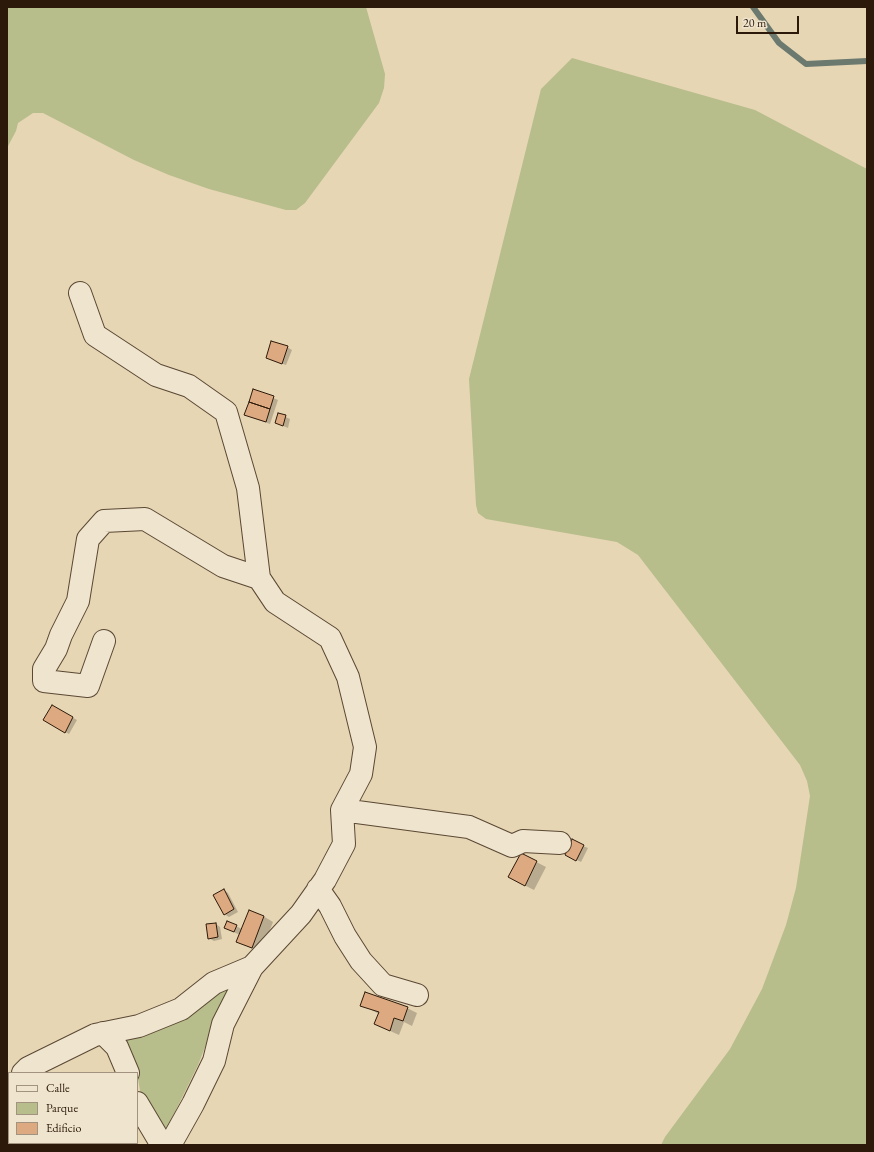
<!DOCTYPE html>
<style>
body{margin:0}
#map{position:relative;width:874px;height:1152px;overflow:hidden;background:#e6d6b4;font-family:"EB Garamond",serif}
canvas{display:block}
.frame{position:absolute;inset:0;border:8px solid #2c1909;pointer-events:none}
.legend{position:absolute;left:8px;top:1072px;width:130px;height:72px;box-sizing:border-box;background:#efe4ce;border:1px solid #a1937f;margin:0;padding:5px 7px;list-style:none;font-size:12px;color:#2c1909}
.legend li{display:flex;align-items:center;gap:8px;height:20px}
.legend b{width:20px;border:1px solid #a1937f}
.scale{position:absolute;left:736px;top:16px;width:63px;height:18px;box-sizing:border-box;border:2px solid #2c1909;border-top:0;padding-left:5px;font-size:12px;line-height:14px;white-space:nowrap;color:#2c1909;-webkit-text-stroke:3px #efe4ce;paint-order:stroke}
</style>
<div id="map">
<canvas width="874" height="1152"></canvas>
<div class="frame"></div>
<ul class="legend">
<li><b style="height:5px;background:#efe4ce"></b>Calle</li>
<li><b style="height:11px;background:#b7bd8b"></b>Parque</li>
<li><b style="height:11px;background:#dda981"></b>Edificio</li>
</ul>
<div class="scale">20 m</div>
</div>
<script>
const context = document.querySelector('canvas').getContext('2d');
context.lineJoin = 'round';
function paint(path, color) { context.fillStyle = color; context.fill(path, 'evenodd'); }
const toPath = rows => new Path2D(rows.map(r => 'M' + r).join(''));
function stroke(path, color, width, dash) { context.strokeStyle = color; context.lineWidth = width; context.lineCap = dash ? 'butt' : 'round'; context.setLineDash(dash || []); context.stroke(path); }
const green = toPath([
 [7,7,366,7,385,74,384,88,379,103,305,203,296,210,286,210,209,189,169,175,134,160,43,113,33,113,18,123,16,131,7,148],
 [572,58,755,110,867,169,867,1145,661,1145,665,1137,730,1049,762,989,786,925,796,888,810,796,807,781,800,765,638,555,617,542,486,519,478,513,476,505,469,379,541,89],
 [231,982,232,987,214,1024,198,1065,169,1124,162,1134,141,1096,137,1073,123,1037]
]);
const shadow = toPath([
 [287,347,292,350,286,365,267,358],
 [254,390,278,400,270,424,250,417],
 [279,414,290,419,288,428,276,423],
 [52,706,77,720,69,734,44,720],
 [583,846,588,848,581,862,571,857],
 [521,854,546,867,534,890,518,882],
 [224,890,228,893,238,912,229,917,224,914],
 [263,916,273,922,261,953,238,942,240,935,229,930,227,922,242,929],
 [216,924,220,927,222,939,214,941,209,938],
 [362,1005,407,1008,417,1013,412,1026,404,1022,399,1035,375,1024,379,1014]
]);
const stream = toPath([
 [753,7,779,43,806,64,867,61]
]);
const building = toPath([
 [271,341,288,346,282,364,266,358,271,341],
 [253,389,274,396,270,409,249,402,253,389],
 [249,402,270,409,266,422,244,415,249,402],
 [278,413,286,415,283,426,275,423,278,413],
 [52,705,73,717,65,733,43,720,52,705],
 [572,839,584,845,576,861,565,855,572,839],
 [521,853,537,861,525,886,508,877,521,853],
 [224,889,234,909,224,915,213,895,224,889],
 [249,910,264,916,252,948,236,942,249,910],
 [227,921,237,925,234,932,224,928,227,921],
 [216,923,218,937,208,939,206,924,216,923],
 [365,992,408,1007,403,1021,394,1018,390,1031,374,1024,379,1012,360,1006,365,992]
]);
const minor = toPath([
 [80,293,95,335,156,375,189,386,226,412,248,488,259,578,275,602,330,638,348,677,365,747,361,774,342,810,344,844,325,880,301,914,252,967,223,1024,214,1061,193,1104,170,1145],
 [104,641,88,686,44,681,44,669,56,649,61,635,78,601,88,539,104,521,145,519,223,566,259,578],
 [342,810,469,827,512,846,523,841,560,843],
 [318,889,330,906,345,936,361,961,383,985,417,995],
 [103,1033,117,1047,128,1073],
 [23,1073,28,1068,95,1035,139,1026,181,1009,214,983,252,967],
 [7,1088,9,1086],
 [137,1103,162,1145]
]);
paint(green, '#b7bd8b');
paint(shadow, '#0003');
stroke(stream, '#6c796e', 6);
paint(building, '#dda981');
stroke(building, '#2c1909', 1);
stroke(minor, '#5a4834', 24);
stroke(minor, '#efe4ce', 22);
</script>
